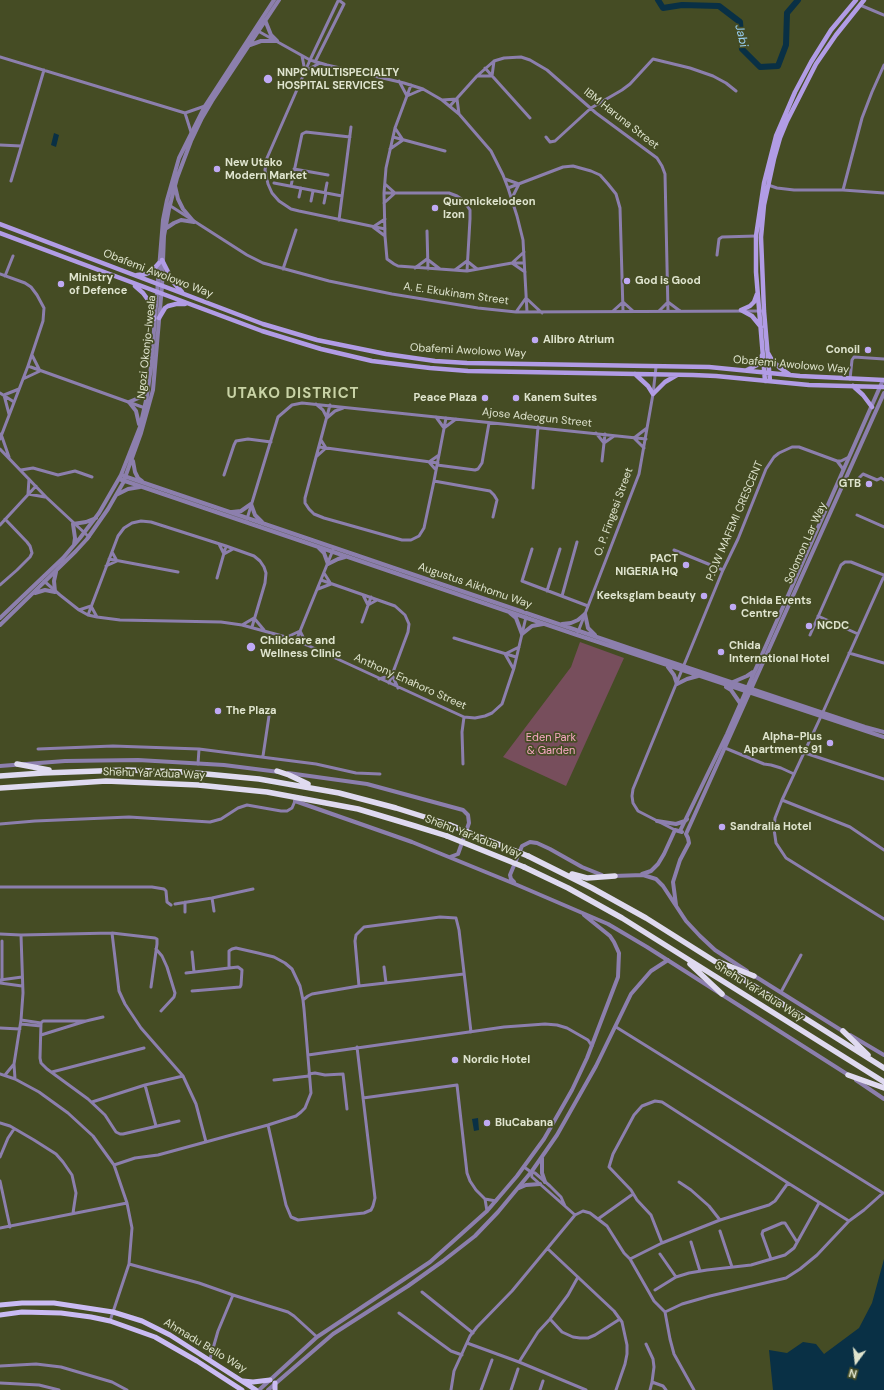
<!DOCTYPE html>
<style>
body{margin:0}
#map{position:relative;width:884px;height:1390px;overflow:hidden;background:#454c24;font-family:"DM Sans",sans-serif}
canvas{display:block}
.north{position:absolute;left:836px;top:1342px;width:40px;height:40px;-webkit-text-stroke:3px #454c24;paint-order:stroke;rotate:195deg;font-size:11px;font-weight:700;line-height:16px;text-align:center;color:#dfe4ce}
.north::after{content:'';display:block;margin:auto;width:14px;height:18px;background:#dfe4ce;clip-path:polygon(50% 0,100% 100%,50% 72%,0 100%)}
</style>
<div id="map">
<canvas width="884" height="1390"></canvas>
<div class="north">N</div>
</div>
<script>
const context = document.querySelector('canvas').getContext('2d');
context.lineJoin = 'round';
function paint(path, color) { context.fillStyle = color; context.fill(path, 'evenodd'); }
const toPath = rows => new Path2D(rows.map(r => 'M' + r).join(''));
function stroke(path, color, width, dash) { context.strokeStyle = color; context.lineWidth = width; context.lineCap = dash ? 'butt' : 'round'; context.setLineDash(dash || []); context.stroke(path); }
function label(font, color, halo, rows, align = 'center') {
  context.font = font + ' "DM Sans",sans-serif'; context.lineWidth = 3.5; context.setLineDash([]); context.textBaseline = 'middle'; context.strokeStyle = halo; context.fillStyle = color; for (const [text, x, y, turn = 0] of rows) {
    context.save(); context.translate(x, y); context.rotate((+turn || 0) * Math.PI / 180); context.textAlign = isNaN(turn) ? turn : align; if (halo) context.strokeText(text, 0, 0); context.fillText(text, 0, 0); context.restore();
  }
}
const green = toPath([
 [580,642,624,658,566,786,503,757,571,667]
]);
const water = toPath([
 [54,133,59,135,56,147,51,145],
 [478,1118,479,1130,474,1131,472,1119],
 [884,1259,884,1390,773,1390,769,1350,787,1353,803,1342,816,1344,824,1354,859,1328,872,1303]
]);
const river = toPath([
 [658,0,663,8,682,5,719,6,740,22,742,49,760,67,778,66,786,45,787,13,798,0]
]);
const minor = toPath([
 [860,5,884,15],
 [258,31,310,60,327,65,404,83,423,89,442,100,459,114,491,151,503,175,508,188,517,216,523,240,527,312],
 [302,56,305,71,320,63],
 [0,57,185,113,205,106],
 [315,62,344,4,340,1,338,1,310,60,267,158,265,170,268,184,272,193,279,201,291,209,299,211,385,229],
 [485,68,530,118],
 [477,76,492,76,494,61],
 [399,81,407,96,423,89],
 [411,85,395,128,386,168,384,193,385,236,387,259,394,264,398,266,467,271,512,263,524,263],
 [442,100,457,99,459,114],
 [450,106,477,76,494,61,504,58,521,57,530,60,547,70,596,113,657,158,662,166,665,174,668,311],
 [185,113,191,132],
 [393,137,445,151],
 [546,137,550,142,555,141,591,108,622,90,630,84,653,59,690,68,713,76,726,83,736,91],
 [0,145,21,146],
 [390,149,403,140,395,128],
 [294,169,328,175],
 [505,179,519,184,512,198],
 [11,181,44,70],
 [274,183,342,196],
 [768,185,777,188,794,190,843,190,884,193],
 [291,186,302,134,306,132,350,137],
 [508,188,563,167,573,166,591,171,600,175,608,184,616,194,620,208,623,311],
 [843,190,862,118,872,92,884,65],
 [325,193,327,183],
 [384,193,449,193,457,196,463,200,470,210,470,219,467,271],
 [299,197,301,188],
 [311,201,313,191],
 [324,203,326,193],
 [384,203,395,193,385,184],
 [169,205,247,255,263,263,329,281,392,294,478,308,516,312,764,311],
 [385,219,373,227,385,236],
 [339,220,351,127],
 [427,231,428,269],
 [524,252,512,263,525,272],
 [717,255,719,239,722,237,756,236],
 [415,268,427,259,440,269],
 [283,269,296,230],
 [455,270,467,261,477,269],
 [0,274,25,283,31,287,37,295,44,308,43,321,28,366,145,408],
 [5,276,13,256],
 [613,311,623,302,633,311],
 [659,311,668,302,680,311],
 [516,312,526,298,542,313],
 [23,379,40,371,32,355],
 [850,379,852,360,854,357,884,359],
 [0,393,14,402],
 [316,404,323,410,327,418],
 [330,405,305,498,305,503,309,509,314,514,324,518,402,540,411,540,419,536,424,528,434,481,446,418],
 [9,414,4,395,19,389],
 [328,417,335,411,343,408],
 [436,417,444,428,456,419],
 [596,433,604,443,614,436],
 [1,434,9,457],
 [0,439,28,366],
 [319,447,438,463],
 [644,448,634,438,647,428],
 [0,449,46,497,89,537],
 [316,457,326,448,321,440],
 [602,461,605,434],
 [837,461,841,461,849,457],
 [437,465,475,470,478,469,482,463,489,423],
 [21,470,33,468,58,475,75,471,92,477],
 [436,470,429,462,439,455],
 [224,475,234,445,236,441,248,439,271,442],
 [29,479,28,494,45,497],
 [434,481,490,491,494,495,497,500,493,517],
 [856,481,863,474,877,480,881,478,884,480],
 [533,488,538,427],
 [857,515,884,527],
 [247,519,278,417,292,405,302,403,646,439],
 [0,525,36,486],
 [219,544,224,554,233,549],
 [532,549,522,581,588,606],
 [674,550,723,570],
 [109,559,178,572],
 [106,566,117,561,112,552],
 [884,576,823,712,782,800,775,818,774,829,776,843,786,858,884,919],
 [217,578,226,546],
 [321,580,395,606,405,615,409,624,408,632,389,683],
 [44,581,60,595,79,610,88,615,97,617,120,620,221,622,242,625,286,637,307,645,464,717,475,718,485,716,492,713,502,704,514,668,526,617],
 [0,585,17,570,30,557,32,553,30,546,27,542,5,519],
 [318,589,331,584,324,573],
 [547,591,560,549],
 [363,595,368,605,377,600],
 [562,596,577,542],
 [79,610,91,606,97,617],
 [88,615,118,536,124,528,132,523,141,521,151,522,226,546,254,556,260,561,264,567,266,573,265,583,252,627],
 [818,616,858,634],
 [362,622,371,597],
 [242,625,254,618,264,630],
 [578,632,639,474,653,394,656,367],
 [810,635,841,565,845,562,851,562,884,575],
 [287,637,300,631,307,645],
 [454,638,516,657],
 [296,641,333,550],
 [849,653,884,663],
 [513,668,505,654,519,647],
 [379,679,392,675,398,688],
 [725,748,764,764,771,765,781,768,794,774],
 [38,749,113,746,199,749,316,764,356,773,380,774],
 [805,753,884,779],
 [263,756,269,716],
 [198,764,199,749],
 [463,764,462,732,464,717],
 [782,800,850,827,884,850],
 [0,824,35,821,129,817,210,822,221,819,238,808,247,805,281,811,287,811,292,808,295,801],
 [675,830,638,811,633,803,632,796,633,789,723,570,738,539,766,469,774,457,779,453,792,447,799,447,837,461,843,469],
 [0,887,152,887,164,889,166,891,167,902,171,905],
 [212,898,253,889],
 [175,904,212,898,214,911],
 [185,912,185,902],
 [112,933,119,991,125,1004,141,1028,183,1076,196,1104,206,1142],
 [0,934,21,935,112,933,155,938,157,939,157,944,151,987],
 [156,949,162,956,167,967,175,993,174,997,161,1011],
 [192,952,194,972],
 [384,967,386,983],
 [186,973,229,968,229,951,232,949,236,948,258,953,274,957,285,963,292,969,300,986,303,1000],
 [0,980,22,977],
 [0,983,22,986],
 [2,983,2,941],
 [359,986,355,941,356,935,364,927,440,917,456,918,459,930,471,1032],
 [192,991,240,987,241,985,242,970,238,967,229,968],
 [781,992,801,955],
 [21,1020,41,1023,43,1021,86,1021],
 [41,1023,40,1058,41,1063,47,1069,88,1099,105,1115,116,1132,120,1134,123,1134,179,1121],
 [21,1024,41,1026],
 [616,1027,883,1193],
 [0,1028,20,1029],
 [41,1035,86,1021,103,1017],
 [308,1055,504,1027,545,1024,557,1025,567,1028,588,1040,592,1046],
 [52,1072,144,1048],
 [0,1074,15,1079,39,1092,68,1113,93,1136,114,1165,127,1203,132,1228,129,1264,110,1321],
 [309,1074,315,1073,325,1075,343,1074,347,1109],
 [5,1075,14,1064],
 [15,1079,14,1064,21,1020,23,993,21,935],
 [274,1080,309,1076],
 [145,1085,156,1126],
 [363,1098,457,1085,467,1173,470,1181,476,1190,485,1199,487,1211],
 [92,1102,145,1085,183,1076],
 [0,1123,10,1126,34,1140,56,1154,63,1162,72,1175,76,1193,73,1213],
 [268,1125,286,1205,291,1217,298,1220,307,1219,364,1213,371,1210,373,1206,375,1198,357,1047],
 [0,1157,8,1138,14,1129],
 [114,1165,135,1158,158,1155,268,1125,296,1116,301,1112,305,1108,311,1093,304,1009,303,1000,308,996,312,994,359,986,464,974],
 [524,1167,531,1172,535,1173,550,1186,561,1197,565,1206],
 [0,1181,10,1227],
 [679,1182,691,1190,709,1206,720,1220],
 [485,1199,496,1201],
 [575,1215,583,1211,590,1213,607,1226,624,1253,630,1259,654,1301,665,1312,670,1339,674,1354,694,1390],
 [598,1219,633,1194],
 [0,1228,127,1203],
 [720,1231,732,1267],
 [691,1242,700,1271],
 [662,1243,651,1215,637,1200,631,1190,609,1167,613,1154,634,1115,642,1106,655,1101,662,1102,788,1183,849,1221],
 [548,1249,614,1311,622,1322,627,1345,627,1354,625,1364,616,1390],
 [660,1254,676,1277],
 [630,1259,662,1243,720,1220,769,1205,775,1201,788,1183],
 [771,1259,762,1234,763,1231,782,1223,785,1223,797,1242],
 [129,1264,199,1283,233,1295],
 [655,1290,676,1277,689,1273,707,1270,751,1265,785,1255,794,1248,819,1203],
 [422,1292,473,1333],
 [665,1312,682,1304,710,1296,786,1278,800,1269,817,1255,849,1221,864,1210,883,1193],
 [399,1313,451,1351,462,1355],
 [550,1319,562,1332,573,1337,580,1338,588,1338,595,1335,620,1319],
 [467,1343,519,1362,586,1390],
 [646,1344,653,1359,654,1367,652,1382,650,1390],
 [210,1359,218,1331,233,1295,288,1312,294,1316,317,1337],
 [519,1362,538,1332,550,1319,568,1295,578,1277],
 [0,1366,36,1364,61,1367,112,1382,127,1390],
 [652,1382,663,1386,666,1390],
 [0,1383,39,1385,59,1390],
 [451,1390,454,1371,470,1336,477,1327,512,1291,575,1215,532,1177,531,1172],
 [481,1390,492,1360],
 [511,1390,518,1369],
 [540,1390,543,1381]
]);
const tertiary = toPath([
 [265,20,271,35,277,41],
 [250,45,261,41,277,41],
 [175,186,178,199,183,209,194,222],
 [165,229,174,223,181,220,194,222],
 [129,402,136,411,139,424],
 [129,402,141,397,147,389],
 [133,461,135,472,138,478,142,481],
 [121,475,629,648,865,727,884,732],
 [119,479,577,635,884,737],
 [116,495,128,489,140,487],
 [232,512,241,511,251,504,255,515,262,522],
 [74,545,75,538,73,524,86,522,96,518],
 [319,548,324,553,328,564,338,559,345,557],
 [35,593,45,590,55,592,54,581,56,572],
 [510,613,516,618,522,634,532,626,543,624],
 [585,614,588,628,595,635],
 [0,618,63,558,80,538,99,513,121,475,140,427,147,396,151,367,163,220,167,200,179,158,205,106,274,0],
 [562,624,571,623,578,620,585,614],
 [0,625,76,551,87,539,108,509,123,483,141,433,153,390,162,286,164,236,169,209,177,178,191,141,202,118,212,101,279,0],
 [668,667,674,675,677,684,687,679,698,676],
 [733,682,747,676,753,672],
 [726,687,731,690,740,703],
 [0,766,65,761,138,760,224,765,279,772],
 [288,773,367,784,463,810,468,815,469,823,458,854,450,857],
 [295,801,412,842,515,884,608,924,647,947,850,1076],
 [657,821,676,824,685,821,687,819],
 [680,831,727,734,883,380],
 [686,834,884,393],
 [642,874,651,871,658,864,664,854,675,830,682,832],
 [613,876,643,875,656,879,663,886,686,921,700,936,715,950,747,971],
 [514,882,511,879,510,875,522,846,530,842,537,843,550,849,582,867,602,875],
 [676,905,673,882,680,860,689,843,688,838,686,834],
 [753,975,844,1032],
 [850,1035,884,1055],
 [856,1080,884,1099],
 [542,1158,542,1173,545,1182],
 [519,1188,526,1185,540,1184],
 [259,1390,317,1337,430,1262,487,1211,517,1176,544,1139,572,1090,587,1058,618,977,619,953,614,942,610,936,584,915],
 [268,1390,333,1334,408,1286,443,1261,475,1236,498,1212,532,1171,557,1135,596,1066,631,994,651,971,668,960]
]);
const secondary = toPath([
 [0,224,263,324,317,340,386,354,435,361,467,363,709,367,800,376,884,380],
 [0,233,262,331,321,349,372,361,430,368,468,371,693,375,716,376,809,385,884,387],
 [162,260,173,282,182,292],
 [137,275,146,274,151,272,159,263],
 [135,286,143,293,151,304,154,319],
 [741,310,750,306,754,302,757,294],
 [741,310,752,316,761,327],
 [159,318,165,308,168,306,176,304,185,304],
 [768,353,772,360,780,368,789,374],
 [747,370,757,365,761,361,762,355],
 [635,374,648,386,653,394,665,382,677,375],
 [765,381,756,272,756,236,764,183,776,136,795,92,811,62,831,30,856,0],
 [770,381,764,311,761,237,764,205,774,159,780,138,787,121,816,64,836,35,864,0],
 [853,386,863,395,872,407]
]);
const primary = toPath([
 [0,1305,22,1303,54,1303,113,1312,142,1321,170,1335,256,1390],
 [0,1315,22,1312,61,1313,91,1317,110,1321,155,1337,197,1361,242,1390],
 [243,1381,253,1382,270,1380],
 [275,1390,275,1383]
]);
const motorway = toPath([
 [17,764,49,770],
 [277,771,289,775,308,784],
 [0,776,43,773,126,770,185,772,259,779,339,793,396,808,450,825],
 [0,788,106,781,198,785,267,792,358,809,415,826,447,836],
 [528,856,592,888,646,918,884,1068],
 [524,867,568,888,622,918,884,1082],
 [572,874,587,878,615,876],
 [719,962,754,976],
 [690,964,722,994],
 [843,1031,868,1055],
 [848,1075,884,1088]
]);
const motorwayBridge = toPath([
 [450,825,528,856],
 [447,836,524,867]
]);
const markers = [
 [268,79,5,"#bfa9f4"],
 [217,169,4,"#bfa9f4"],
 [435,208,4,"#bfa9f4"],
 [627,281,4,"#bfa9f4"],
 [61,284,4,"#bfa9f4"],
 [535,340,4,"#bfa9f4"],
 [868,350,4,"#bfa9f4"],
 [485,398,4,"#bfa9f4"],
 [516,398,4,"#bfa9f4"],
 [869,484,4,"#bfa9f4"],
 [686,565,4,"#bfa9f4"],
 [704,596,4,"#bfa9f4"],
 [733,607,4,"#bfa9f4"],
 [809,626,4,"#bfa9f4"],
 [251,647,5,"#bfa9f4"],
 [721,652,4,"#bfa9f4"],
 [218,711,4,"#bfa9f4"],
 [830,743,4,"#bfa9f4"],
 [722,827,4,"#bfa9f4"],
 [455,1060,4,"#bfa9f4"],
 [487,1123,4,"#bfa9f4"]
];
const poiNames = [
 ["NNPC MULTISPECIALTY",277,73],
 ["HOSPITAL SERVICES",277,86],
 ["New Utako",225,163],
 ["Modern Market",225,176],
 ["Quronickelodeon",443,202],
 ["Izon",443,215],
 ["Ministry",69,278],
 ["of Defence",69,291],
 ["God is Good",635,281],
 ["Alibro Atrium",543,340],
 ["Conoil",860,350,"right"],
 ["Peace Plaza",477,398,"right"],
 ["Kanem Suites",524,398],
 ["GTB",861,484,"right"],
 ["PACT",678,559,"right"],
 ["NIGERIA HQ",678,572,"right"],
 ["Keeksglam beauty",696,596,"right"],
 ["Chida Events",741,601],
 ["Centre",741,614],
 ["NCDC",817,626],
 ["Childcare and",260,641],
 ["Wellness Clinic",260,654],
 ["Chida",729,646],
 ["International Hotel",729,659],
 ["The Plaza",226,711],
 ["Alpha-Plus",822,737,"right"],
 ["Apartments 91",822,750,"right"],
 ["Sandralia Hotel",730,827],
 ["Nordic Hotel",463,1060],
 ["BluCabana",495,1123]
];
const streetNames = [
 ["IBM Haruna Street",621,119,38],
 ["Obafemi Awolowo Way",158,274,21],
 ["A. E. Ekukinam Street",456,294,8],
 ["Ngozi Okonjo-Iweala",147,347,-84],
 ["Obafemi Awolowo Way",468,351,3],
 ["Obafemi Awolowo Way",791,365,5],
 ["Ajose Adeogun Street",537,418,6],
 ["O. P. Fingesi Street",614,512,-70],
 ["P.O.W MAFEMI CRESCENT",735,521,-67],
 ["Solomon Lar Way",806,543,-66],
 ["Augustus Aikhomu Way",475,586,19],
 ["Anthony Enahoro Street",410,682,24],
 ["Shehu Yar'Adua Way",154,774,2],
 ["Shehu Yar'Adua Way",473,837,21],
 ["Shehu Yar'Adua Way",759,992,32],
 ["Ahmadu Bello Way",205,1346,31]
];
const parkNames = [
 ["Eden Park",551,738],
 ["& Garden",551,751]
];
const waterNames = [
 ["Jabi",741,36,77]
];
const districtNames = [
 ["UTAKO DISTRICT",293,394]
];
paint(green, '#774e5c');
paint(water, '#093045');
stroke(river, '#093045', 6);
stroke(minor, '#8c7fad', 3);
stroke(tertiary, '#8c7fad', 4);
stroke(secondary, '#b19ce5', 4.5);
stroke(primary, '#cabbf3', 5);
stroke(motorway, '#dfdaf0', 5.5);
stroke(motorwayBridge, '#dfdaf0', 5.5);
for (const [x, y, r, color] of markers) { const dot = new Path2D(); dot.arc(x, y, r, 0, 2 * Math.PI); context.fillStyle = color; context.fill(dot); stroke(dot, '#454c24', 1.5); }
label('bold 11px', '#dfe4ce', '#454c24', poiNames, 'left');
label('11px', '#dfe4ce', '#454c24', streetNames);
label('11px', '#f8a8c3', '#454c24', parkNames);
label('italic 12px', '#98cef1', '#454c24', waterNames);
context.letterSpacing = '1px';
label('bold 15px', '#c9d3a6', '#454c24', districtNames);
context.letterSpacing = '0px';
</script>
